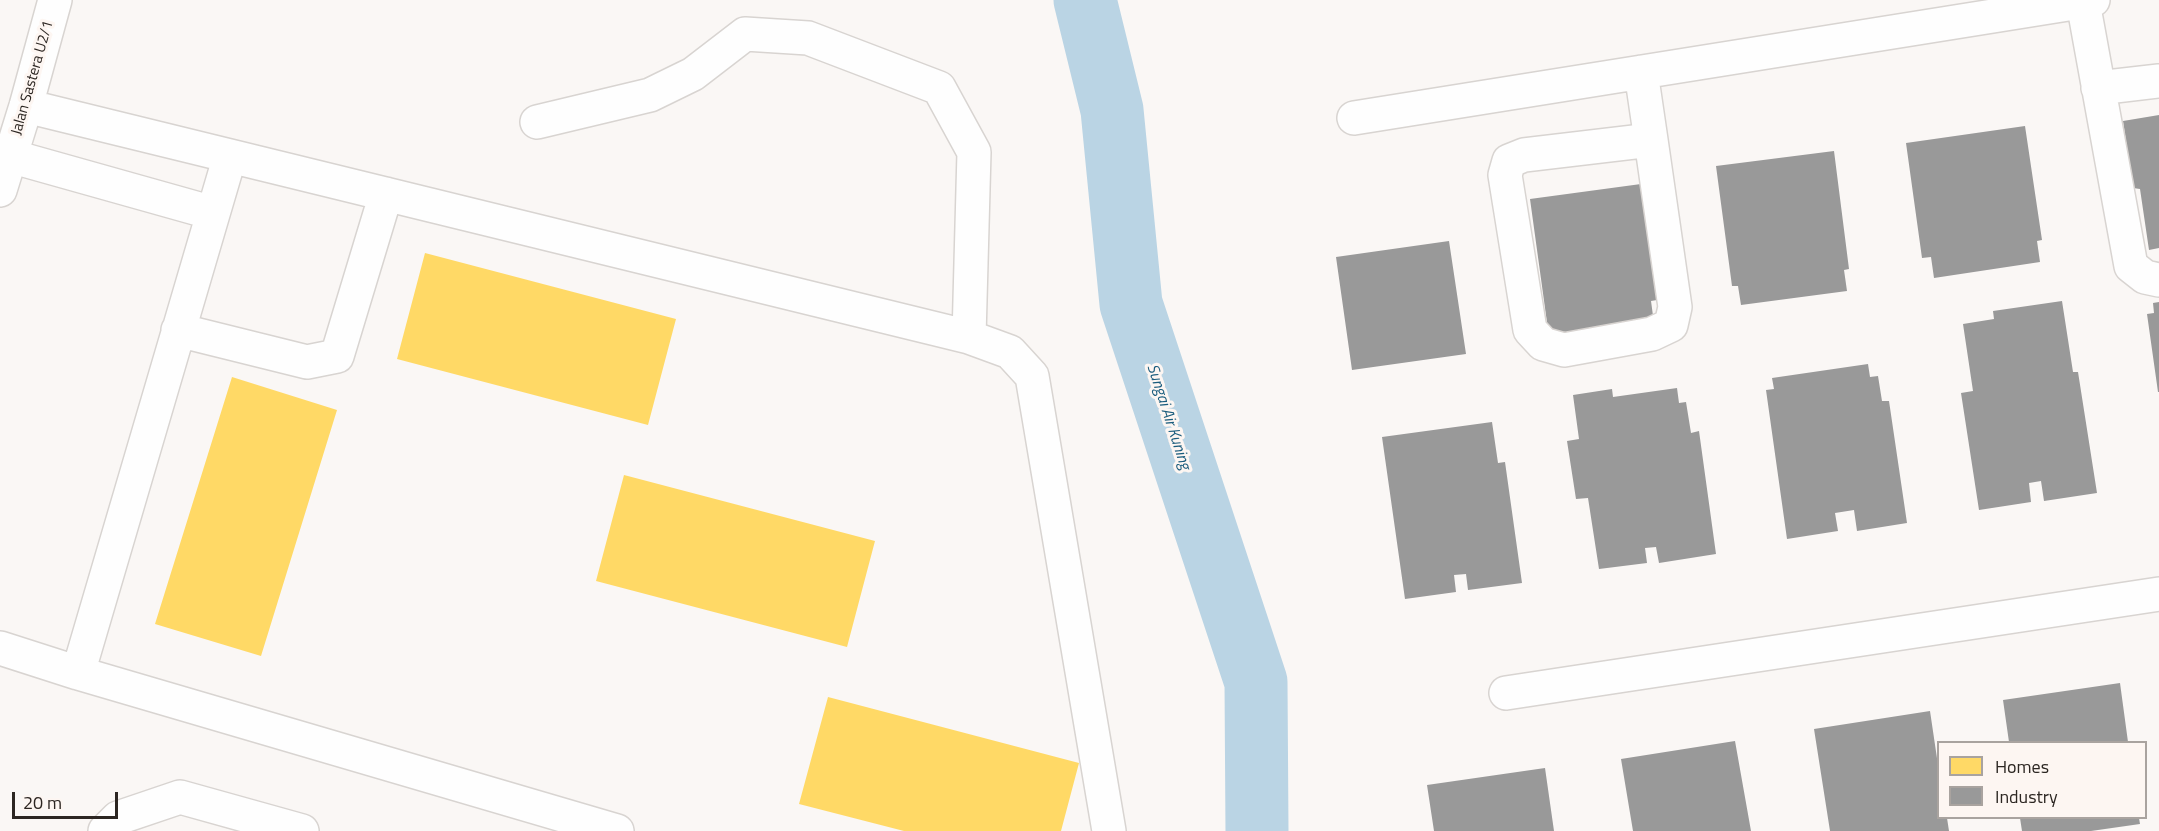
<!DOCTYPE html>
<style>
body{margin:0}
#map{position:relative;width:2159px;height:831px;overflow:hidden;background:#faf7f5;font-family:"Titillium Web",sans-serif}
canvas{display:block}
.legend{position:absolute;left:1937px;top:741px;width:210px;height:78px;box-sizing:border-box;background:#fdf6f2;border:2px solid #a9a39f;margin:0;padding:8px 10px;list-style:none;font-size:18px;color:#2c2622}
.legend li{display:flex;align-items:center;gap:12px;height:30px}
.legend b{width:30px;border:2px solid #a9a39f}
.scale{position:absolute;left:12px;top:792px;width:106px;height:27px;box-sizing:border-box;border:3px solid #2c2622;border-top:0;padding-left:8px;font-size:18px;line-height:21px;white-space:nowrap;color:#2c2622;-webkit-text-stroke:4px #fdf6f2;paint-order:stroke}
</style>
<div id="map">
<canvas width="2159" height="831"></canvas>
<ul class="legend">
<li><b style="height:16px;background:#ffd966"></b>Homes</li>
<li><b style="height:16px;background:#999"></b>Industry</li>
</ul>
<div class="scale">20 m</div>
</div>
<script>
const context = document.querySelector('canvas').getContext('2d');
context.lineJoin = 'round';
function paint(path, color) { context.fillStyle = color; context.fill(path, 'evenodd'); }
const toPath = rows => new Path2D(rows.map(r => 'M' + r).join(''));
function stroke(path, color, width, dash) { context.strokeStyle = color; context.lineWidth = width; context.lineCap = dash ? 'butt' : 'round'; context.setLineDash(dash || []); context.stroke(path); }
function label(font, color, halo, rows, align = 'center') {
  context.font = font + ' "Titillium Web",sans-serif'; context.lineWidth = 6; context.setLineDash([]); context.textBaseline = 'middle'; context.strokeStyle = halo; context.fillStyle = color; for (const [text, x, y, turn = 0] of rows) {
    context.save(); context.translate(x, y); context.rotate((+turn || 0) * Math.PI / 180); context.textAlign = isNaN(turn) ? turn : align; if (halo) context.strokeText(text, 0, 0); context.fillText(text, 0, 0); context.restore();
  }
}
const homes = toPath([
 [425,253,676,319,648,425,397,359],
 [232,377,337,410,261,656,155,624],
 [624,475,875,541,847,647,596,581],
 [828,697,1079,763,1061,831,904,831,799,804]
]);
const industry = toPath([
 [2159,115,2159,248,2149,250,2140,189,2133,188,2123,121],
 [2025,126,2042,240,2037,241,2040,262,1934,278,1931,257,1922,258,1906,143],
 [1834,151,1849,269,1844,270,1847,291,1741,305,1738,286,1732,286,1716,166],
 [1641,184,1657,300,1651,301,1654,323,1549,337,1530,199],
 [1449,241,1466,354,1352,370,1336,257],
 [2062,301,2073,372,2078,372,2097,493,2044,501,2041,481,2029,483,2031,502,1979,510,1961,393,1973,391,1963,324,1994,319,1993,311],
 [2159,302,2159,392,2158,392,2147,314,2154,313,2153,303],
 [1868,364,1870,377,1878,376,1882,401,1889,401,1907,523,1857,531,1854,510,1835,513,1838,531,1787,539,1766,390,1774,389,1772,378],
 [1677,388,1679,403,1686,402,1691,433,1699,431,1716,554,1659,563,1656,547,1645,548,1647,563,1599,569,1588,498,1576,499,1567,441,1579,439,1573,395,1612,389,1613,397],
 [1492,422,1498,463,1505,462,1522,583,1468,590,1466,574,1454,575,1456,592,1405,599,1382,437],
 [2120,683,2128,742,2009,742,2003,700],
 [1930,711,1938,765,1938,818,1947,818,1949,831,1830,831,1814,729],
 [1735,741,1751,831,1633,831,1621,759],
 [1545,768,1554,831,1434,831,1427,785],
 [2020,818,2139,818,2140,824,2091,831,2022,831]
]);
const river = toPath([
 [1085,0,1112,110,1131,304,1256,682,1257,831]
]);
const minor = toPath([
 [2083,2,2131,266,2145,277,2159,280],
 [1641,72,1651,140,1675,307,1671,325,1652,334,1564,350,1543,344,1530,330,1505,175,1509,161,1524,155,1651,140],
 [2098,88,2159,81],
 [26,106,969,337,1010,352,1032,376,1109,831],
 [1354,118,2093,0],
 [537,122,650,95,693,74,745,34,808,38,939,88,974,152,969,337],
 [10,156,213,213],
 [0,190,26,106,55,0],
 [178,330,307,362,337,356,386,194],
 [0,648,78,673,617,831],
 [78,673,230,156],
 [1506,693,2159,594],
 [105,831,118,818,180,797,302,831]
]);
const streetNames = [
 ["Jalan Sastera U2/1",33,78,-74]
];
const waterNames = [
 ["Sungai Air Kuning",1168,417,72]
];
paint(homes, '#ffd966');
paint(industry, '#999');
stroke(river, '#bad4e4', 63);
stroke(minor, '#d8d4d1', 36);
stroke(minor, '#fefefe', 33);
label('15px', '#2c2622', '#fdf6f2', streetNames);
label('italic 16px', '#1a5c7d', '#fdf6f2', waterNames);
</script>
